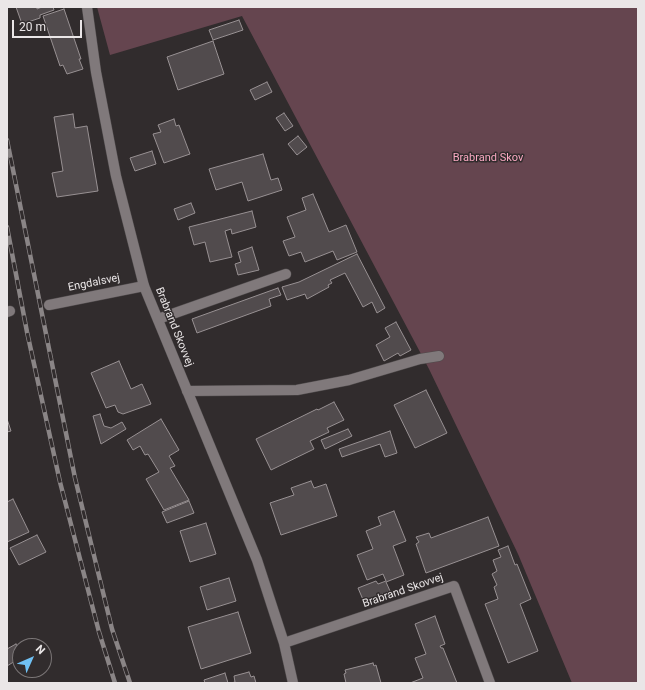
<!DOCTYPE html>
<style>
body{margin:0}
#map{position:relative;width:645px;height:690px;overflow:hidden;background:#312c2d;font-family:Roboto,sans-serif}
canvas{display:block}
.frame{position:absolute;inset:0;border:8px solid #eae6e7;pointer-events:none}
.north{position:absolute;left:12px;top:638px;width:40px;height:40px;box-sizing:border-box;background:#312c2d;border:1px solid #7b7677;border-radius:50%;rotate:45deg;font-size:11px;font-weight:700;line-height:16px;text-align:center;color:#eae6e7}
.north::after{content:'';display:block;margin:auto;width:14px;height:18px;background:#70c1f4;clip-path:polygon(50% 0,100% 100%,50% 72%,0 100%)}
.scale{position:absolute;left:12px;top:20px;width:70px;height:18px;box-sizing:border-box;border:2px solid #eae6e7;border-top:0;padding-left:5px;font-size:12px;line-height:14px;white-space:nowrap;color:#eae6e7;-webkit-text-stroke:3px #312c2d;paint-order:stroke}
</style>
<div id="map">
<canvas width="645" height="690"></canvas>
<div class="frame"></div>
<div class="north">N</div>
<div class="scale">20 m</div>
</div>
<script>
const context = document.querySelector('canvas').getContext('2d');
context.lineJoin = 'round';
function paint(path, color) { context.fillStyle = color; context.fill(path, 'evenodd'); }
const toPath = rows => new Path2D(rows.map(r => 'M' + r).join(''));
function stroke(path, color, width, dash) { context.strokeStyle = color; context.lineWidth = width; context.lineCap = dash ? 'butt' : 'round'; context.setLineDash(dash || []); context.stroke(path); }
function label(font, color, halo, rows, align = 'center') {
  context.font = font + ' Roboto,sans-serif'; context.lineWidth = 3; context.setLineDash([]); context.textBaseline = 'middle'; context.strokeStyle = halo; context.fillStyle = color; for (const [text, x, y, turn = 0] of rows) {
    context.save(); context.translate(x, y); context.rotate((+turn || 0) * Math.PI / 180); context.textAlign = isNaN(turn) ? turn : align; if (halo) context.strokeText(text, 0, 0); context.fillText(text, 0, 0); context.restore();
  }
}
const green = toPath([
 [97,7,638,7,638,683,572,683,518,554,429,369,242,16,110,55]
]);
const building = toPath([
 [16,7,37,7,37,9,42,7,53,7,54,10,40,15,40,18,22,24,16,7],
 [64,9,81,59,79,59,83,69,67,74,63,65,60,66,43,16,64,9],
 [239,20,243,30,213,40,209,30,239,20],
 [213,41,224,74,178,90,167,57,213,41],
 [267,82,272,92,255,100,250,90,267,82],
 [284,113,293,126,285,131,276,118,284,113],
 [73,114,75,128,87,126,98,191,57,197,52,173,63,171,54,117,73,114],
 [174,119,176,126,179,125,190,154,164,163,153,134,161,132,158,125,174,119],
 [298,136,307,147,297,155,288,144,298,136],
 [152,151,156,164,135,171,130,158,152,151],
 [263,154,271,180,278,178,282,190,248,201,242,182,216,190,209,169,263,154],
 [313,194,329,232,346,225,357,252,337,260,333,251,305,262,301,252,289,256,283,241,295,237,287,217,306,210,302,198,313,194],
 [191,203,195,213,178,220,174,209,191,203],
 [252,211,256,227,232,234,231,229,225,231,232,257,210,262,205,242,194,245,189,227,252,211],
 [252,247,259,270,238,275,235,264,241,262,238,252,252,247],
 [357,254,385,308,377,313,372,302,363,307,345,273,330,280,332,283,328,285,329,287,307,299,305,294,287,300,282,287,299,282,357,254],
 [278,288,281,295,269,299,271,306,197,333,192,319,278,288],
 [396,322,411,350,400,356,398,353,384,361,376,345,390,337,385,328,396,322],
 [119,361,131,389,142,384,151,404,123,414,118,412,115,405,106,408,91,373,119,361],
 [426,390,447,433,415,448,394,405,426,390],
 [334,402,344,420,327,428,329,432,310,441,314,449,271,470,256,439,317,409,318,410,334,402],
 [100,414,104,426,111,428,122,422,126,429,101,444,93,416,100,414],
 [7,419,11,431,7,432,7,419],
 [161,419,179,450,169,456,175,466,170,468,189,500,164,510,146,479,159,472,148,454,145,455,140,446,133,450,127,440,161,419],
 [348,429,352,436,325,449,321,440,348,429],
 [390,431,397,453,385,457,380,444,342,457,339,449,390,431],
 [311,481,314,488,326,484,337,516,281,535,270,503,294,495,291,488,311,481],
 [13,499,29,532,7,542,7,502,13,499],
 [189,501,194,513,167,523,162,512,189,501],
 [394,511,406,541,393,546,404,575,386,582,390,591,364,602,358,588,376,581,378,584,386,581,383,574,367,580,357,555,373,549,366,531,381,525,378,517,394,511],
 [488,517,499,546,426,573,416,544,419,542,416,537,429,533,431,538,488,517],
 [206,523,216,554,190,562,180,531,206,523],
 [37,535,46,552,19,565,10,548,37,535],
 [508,546,515,565,517,564,531,599,520,604,538,651,508,663,485,604,498,599,494,587,497,585,492,574,497,571,493,560,501,557,498,550,508,546],
 [229,578,236,601,207,610,200,587,229,578],
 [238,612,251,653,201,669,188,627,238,612],
 [435,616,445,644,440,646,441,648,443,648,457,683,410,683,423,678,415,658,426,654,415,624,435,616],
 [16,644,20,651,20,658,7,666,7,649,16,644],
 [373,663,374,666,376,665,381,683,346,683,344,674,346,673,345,670,373,663],
 [249,672,251,677,254,676,256,683,231,683,235,682,234,676,249,672],
 [225,673,228,683,205,683,204,680,225,673]
]);
const service = toPath([
 [49,305,144,286],
 [7,312,10,311],
 [158,319,286,274],
 [187,391,297,390,349,380,420,359,439,356]
]);
const minor = toPath([
 [87,7,96,72,116,176,144,286,257,560,284,643,293,683],
 [284,643,454,586,490,683]
]);
const rail = toPath([
 [7,140,75,478,112,629,130,683],
 [7,227,27,332,60,482,99,632,115,683]
]);
const parkNames = [
 ["Brabrand Skov",488,158]
];
const streetNames = [
 ["Engdalsvej",94,283,-11],
 ["Brabrand Skovvej",174,327,68],
 ["Brabrand Skovvej",403,591,-19]
];
paint(green, '#65454f');
paint(building, '#514b4d');
stroke(building, '#989193', 1);
stroke(service, '#4f4b4c', 11);
stroke(minor, '#4f4b4c', 11);
stroke(service, '#80797b', 10);
stroke(minor, '#80797b', 10);
stroke(rail, '#8a8586', 4.5);
stroke(rail, '#312c2d', 3, [9]);
label('11px', '#faa9c2', '#312c2d', parkNames);
label('11px', '#eae6e7', '#312c2d', streetNames);
</script>
